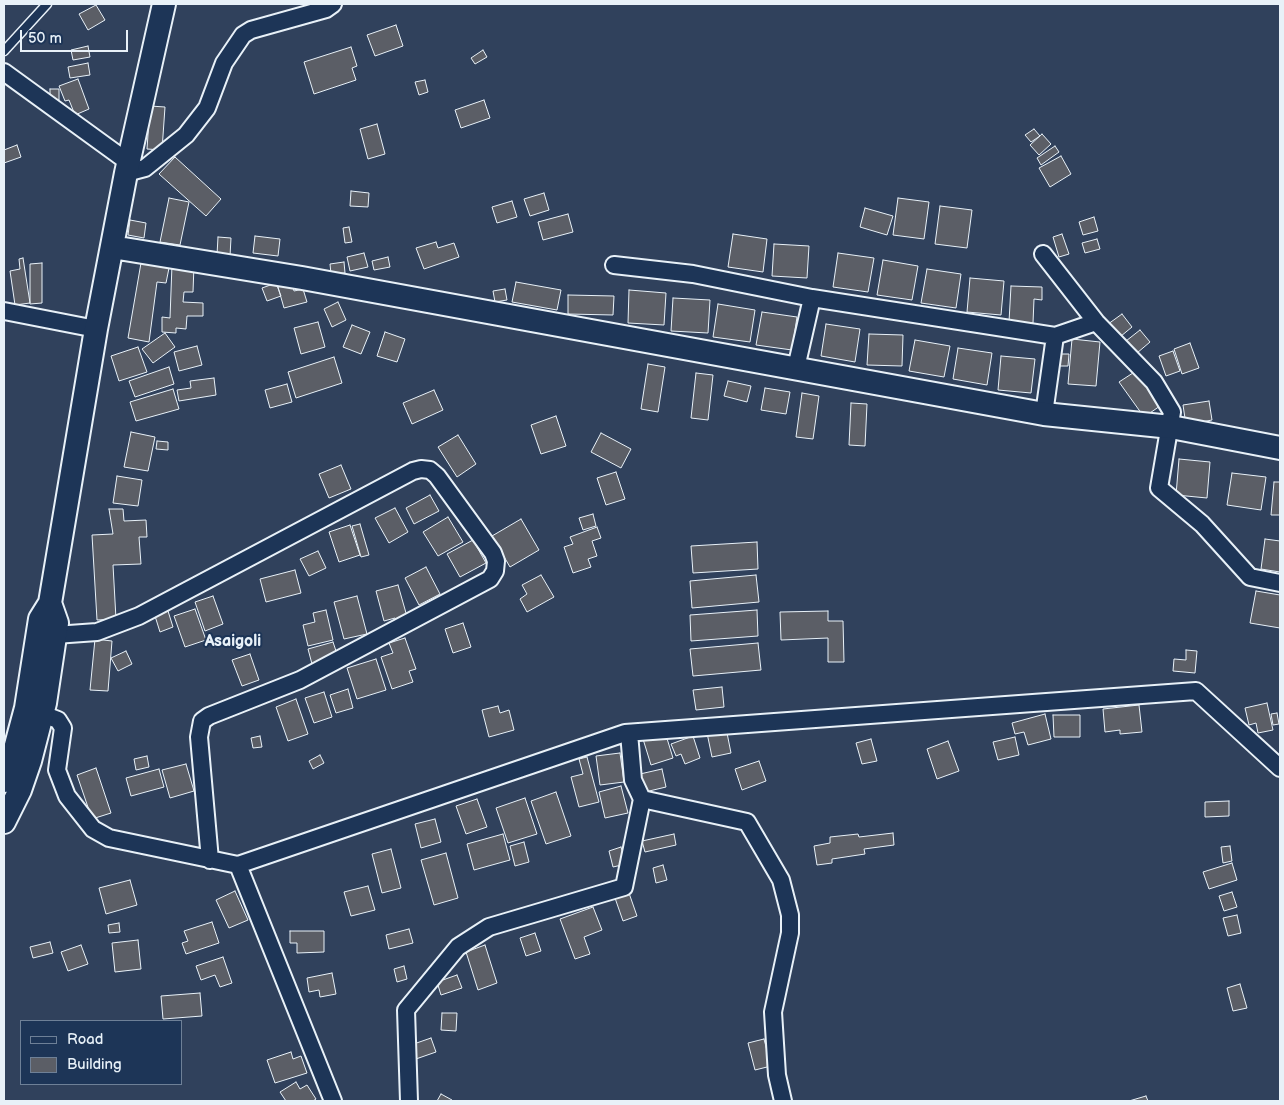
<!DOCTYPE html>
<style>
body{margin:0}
#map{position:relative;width:1284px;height:1105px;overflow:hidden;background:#30415c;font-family:"Balsamiq Sans",sans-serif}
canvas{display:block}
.frame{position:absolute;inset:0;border:5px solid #e8f1f8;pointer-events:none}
.legend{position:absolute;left:20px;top:1020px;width:162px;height:65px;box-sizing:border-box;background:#1d3557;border:1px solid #6e8097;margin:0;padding:6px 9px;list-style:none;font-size:15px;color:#e8f1f8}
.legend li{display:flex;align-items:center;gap:10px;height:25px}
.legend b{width:25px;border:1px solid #6e8097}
.scale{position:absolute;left:20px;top:30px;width:108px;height:22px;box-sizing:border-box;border:2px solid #e8f1f8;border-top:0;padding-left:6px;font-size:15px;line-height:18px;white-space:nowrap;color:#e8f1f8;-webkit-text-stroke:4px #1d3557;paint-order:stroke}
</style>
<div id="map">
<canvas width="1284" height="1105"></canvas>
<div class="frame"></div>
<ul class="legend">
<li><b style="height:6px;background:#1d3557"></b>Road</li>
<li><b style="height:14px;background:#5b5e66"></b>Building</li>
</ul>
<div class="scale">50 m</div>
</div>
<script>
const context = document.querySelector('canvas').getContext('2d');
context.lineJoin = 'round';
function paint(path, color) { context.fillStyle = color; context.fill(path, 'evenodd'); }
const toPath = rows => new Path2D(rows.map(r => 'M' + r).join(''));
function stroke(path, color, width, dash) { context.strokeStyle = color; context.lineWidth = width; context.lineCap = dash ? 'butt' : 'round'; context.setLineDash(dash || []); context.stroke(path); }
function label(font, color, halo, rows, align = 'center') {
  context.font = font + ' "Balsamiq Sans",sans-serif'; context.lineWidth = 4; context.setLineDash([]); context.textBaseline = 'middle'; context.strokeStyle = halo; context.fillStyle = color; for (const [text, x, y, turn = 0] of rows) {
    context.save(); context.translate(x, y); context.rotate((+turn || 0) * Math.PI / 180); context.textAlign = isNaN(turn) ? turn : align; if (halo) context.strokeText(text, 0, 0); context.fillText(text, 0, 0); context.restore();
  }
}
const building = toPath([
 [96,5,105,20,88,30,79,14,96,5],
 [396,25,403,46,375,56,367,35,396,25],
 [88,46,90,57,73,60,71,50,88,46],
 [351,47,357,66,352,68,356,80,314,94,304,62,351,47],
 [483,50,487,57,475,64,471,58,483,50],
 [88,63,90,75,70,78,68,67,88,63],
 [78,79,89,109,75,115,69,100,65,101,59,86,78,79],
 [425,80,428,92,419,95,415,82,425,80],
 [50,89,59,89,59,100,50,100,50,89],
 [484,100,490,118,461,128,455,110,484,100],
 [150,106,165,107,162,150,147,149,150,106],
 [377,124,385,154,368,159,360,129,377,124],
 [1034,129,1040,136,1031,142,1025,135,1034,129],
 [1042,134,1051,144,1039,155,1030,145,1042,134],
 [17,145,21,157,4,163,4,150,17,145],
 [1055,146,1059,152,1041,165,1037,158,1055,146],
 [1061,156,1071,174,1050,187,1039,168,1061,156],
 [175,157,221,199,206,216,159,174,175,157],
 [351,191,369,193,368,207,350,206,351,191],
 [544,193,549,210,530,216,524,199,544,193],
 [169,198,189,202,180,245,160,242,169,198],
 [898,198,929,202,924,239,893,235,898,198],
 [512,201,517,217,497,223,492,207,512,201],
 [940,206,972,210,967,248,935,244,940,206],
 [865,208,893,216,887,235,860,227,865,208],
 [568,214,573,232,543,240,538,222,568,214],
 [1094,217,1098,231,1083,235,1079,222,1094,217],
 [130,220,146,223,144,238,128,235,130,220],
 [349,227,352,242,345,243,343,228,349,227],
 [733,234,767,239,763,272,728,267,733,234],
 [1062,234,1069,254,1059,257,1053,237,1062,234],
 [255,236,280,239,278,256,253,253,255,236],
 [218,237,231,238,230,256,217,255,218,237],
 [1097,239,1100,249,1085,253,1082,243,1097,239],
 [436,242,438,248,454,243,459,257,424,269,416,248,436,242],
 [774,244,809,246,807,278,772,276,774,244],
 [364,253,368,267,350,271,347,257,364,253],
 [838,253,874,258,868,292,833,287,838,253],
 [388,257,390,267,374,270,372,261,388,257],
 [23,258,30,303,15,305,10,271,20,269,19,259,23,258],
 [883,260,918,266,912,300,877,295,883,260],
 [344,262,345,273,331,274,330,264,344,262],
 [42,263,42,303,30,304,30,264,42,263],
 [141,263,169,268,166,283,157,282,149,342,128,338,141,263],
 [172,265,194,265,193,292,184,292,183,302,203,303,203,316,187,316,186,329,176,328,176,333,162,332,162,317,170,318,172,265],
 [927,269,961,274,956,308,921,303,927,269],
 [970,278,1004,281,1001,315,967,312,970,278],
 [516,282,561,290,557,310,512,302,516,282],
 [276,283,281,296,267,301,262,288,276,283],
 [292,283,294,291,303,289,307,302,284,308,278,287,292,283],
 [1011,286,1042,287,1042,300,1034,299,1033,323,1009,322,1011,286],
 [505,289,507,300,495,302,493,291,505,289],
 [629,290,666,293,664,325,628,323,629,290],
 [568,295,614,296,613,315,568,314,568,295],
 [673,298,710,300,708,333,671,331,673,298],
 [338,302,346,320,332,327,324,309,338,302],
 [718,304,755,310,750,342,713,337,718,304],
 [762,312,797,317,792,350,756,345,762,312],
 [1122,314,1132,327,1115,341,1104,327,1122,314],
 [318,322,325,347,301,354,294,328,318,322],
 [826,324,860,329,855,362,821,356,826,324],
 [352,325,370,332,361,354,343,347,352,325],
 [1140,330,1150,342,1137,353,1126,341,1140,330],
 [385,332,405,339,397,362,377,356,385,332],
 [165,333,175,347,153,363,142,349,165,333],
 [869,334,903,335,902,366,867,365,869,334],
 [1072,339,1100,342,1096,386,1068,384,1072,339],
 [915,340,950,346,944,377,909,371,915,340],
 [1190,343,1199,368,1182,374,1174,349,1190,343],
 [197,346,202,365,179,371,174,352,197,346],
 [138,347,147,372,119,381,111,356,138,347],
 [958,348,992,353,987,385,953,379,958,348],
 [1173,351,1180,371,1166,376,1159,356,1173,351],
 [1059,354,1069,354,1068,366,1059,366,1059,354],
 [1001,356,1035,359,1031,393,998,390,1001,356],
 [334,357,342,383,296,398,288,372,334,357],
 [648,364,665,367,658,412,641,409,648,364],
 [169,367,174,384,135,397,129,381,169,367],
 [1136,371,1160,406,1144,417,1119,382,1136,371],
 [696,373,713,375,708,420,691,418,696,373],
 [214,378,216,395,179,401,177,390,191,388,190,381,214,378],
 [728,381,751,386,747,402,724,396,728,381],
 [287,384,292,402,270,408,265,390,287,384],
 [765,388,790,392,786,414,761,410,765,388],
 [173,389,179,409,136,421,130,402,173,389],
 [434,390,443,410,412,424,403,403,434,390],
 [802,393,819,396,813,439,796,437,802,393],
 [1209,401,1212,420,1186,425,1183,405,1209,401],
 [851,403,867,404,865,446,849,445,851,403],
 [556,416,566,446,541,454,531,425,556,416],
 [131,432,155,437,148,471,124,467,131,432],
 [601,433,631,449,621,468,591,452,601,433],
 [458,435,476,464,457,477,438,447,458,435],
 [157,441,168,442,168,450,156,449,157,441],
 [1179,459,1210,462,1207,498,1176,495,1179,459],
 [341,465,351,489,329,498,319,474,341,465],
 [616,472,625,499,606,505,597,478,616,472],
 [1232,473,1266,477,1261,510,1227,505,1232,473],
 [117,476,142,480,138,506,113,503,117,476],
 [1274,482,1280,482,1280,515,1271,515,1274,482],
 [430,495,439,511,414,524,406,508,430,495],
 [395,508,408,532,389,543,375,518,395,508],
 [109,509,123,509,124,521,146,520,147,537,139,537,141,564,113,565,116,619,97,620,92,535,113,534,109,509],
 [593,514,596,526,583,530,579,518,593,514],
 [448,517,463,542,438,556,423,532,448,517],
 [521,519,539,550,510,567,492,536,521,519],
 [360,524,369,555,361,557,352,526,360,524],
 [350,525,360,555,339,562,329,532,350,525],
 [597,527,601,538,592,541,597,556,588,559,591,567,573,573,564,547,573,544,570,537,597,527],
 [1265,539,1280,541,1280,572,1261,569,1265,539],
 [473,540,486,563,460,577,447,554,473,540],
 [757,542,758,569,693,573,691,546,757,542],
 [318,551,326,568,309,576,300,559,318,551],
 [426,567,440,594,419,605,405,578,426,567],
 [295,570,301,593,266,602,260,579,295,570],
 [541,575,554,597,527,612,520,599,527,594,522,585,541,575],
 [756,575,759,602,692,608,690,581,756,575],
 [398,585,408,620,397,623,395,618,384,621,376,591,398,585],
 [1256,591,1280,595,1280,628,1250,623,1256,591],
 [213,596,223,624,205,631,195,602,213,596],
 [357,596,367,634,344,639,334,602,357,596],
 [195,609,206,640,185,647,174,616,195,609],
 [326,610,333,640,308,646,303,625,315,622,313,613,326,610],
 [757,610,758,636,691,641,690,615,757,610],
 [168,611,173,627,160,632,155,616,168,611],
 [828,611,828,621,843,621,844,662,828,662,828,638,781,640,780,612,828,611],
 [463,623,471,647,453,653,445,629,463,623],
 [405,638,416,669,409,671,413,682,392,689,381,657,393,653,389,643,405,638],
 [95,639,112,641,108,691,90,690,95,639],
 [333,642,338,657,312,664,308,649,333,642],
 [758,643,761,670,693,676,690,649,758,643],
 [1186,650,1197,651,1195,673,1173,671,1174,659,1186,660,1186,650],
 [126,651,132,664,118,671,111,658,126,651],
 [250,654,259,680,242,686,232,660,250,654],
 [376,659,386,690,357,699,347,668,376,659],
 [722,687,724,707,696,710,693,690,722,687],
 [348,689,353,708,336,713,330,695,348,689],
 [324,692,332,717,314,723,305,698,324,692],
 [296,699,308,734,288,741,276,707,296,699],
 [1267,703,1273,730,1258,733,1256,723,1249,725,1245,708,1267,703],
 [1139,705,1142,732,1120,734,1120,730,1105,732,1103,709,1139,705],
 [498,706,500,713,509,710,514,730,489,737,482,710,498,706],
 [1277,713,1279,724,1273,725,1271,714,1277,713],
 [1045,714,1051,739,1028,745,1024,732,1015,734,1012,723,1045,714],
 [1053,715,1080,715,1080,737,1054,737,1053,715],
 [726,728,731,753,712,757,707,733,726,728],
 [665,732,673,758,651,765,643,739,665,732],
 [260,736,262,747,253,748,251,738,260,736],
 [693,736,700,758,685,764,681,754,676,756,671,744,693,736],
 [1015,737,1019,755,998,760,993,742,1015,737],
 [871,739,877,761,862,764,856,743,871,739],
 [948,741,959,771,937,779,927,749,948,741],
 [620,753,624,782,600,785,596,756,620,753],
 [320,755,324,763,313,769,309,761,320,755],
 [147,756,149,767,136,770,134,759,147,756],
 [587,757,599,802,579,807,571,777,583,774,579,759,587,757],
 [759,761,766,781,742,790,735,769,759,761],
 [186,764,194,791,170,798,162,770,186,764],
 [96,768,111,813,92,819,77,775,96,768],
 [159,769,164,787,131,796,126,778,159,769],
 [662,769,666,787,645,792,640,774,662,769],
 [621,786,628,813,605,818,599,792,621,786],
 [556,792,571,836,546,844,531,801,556,792],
 [525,798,537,834,508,843,496,808,525,798],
 [477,799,487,827,466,834,456,806,477,799],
 [1229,801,1229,816,1205,817,1205,802,1229,801],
 [435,819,441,842,421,848,415,824,435,819],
 [893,833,894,845,864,849,865,854,832,859,832,863,817,865,814,846,830,843,830,837,858,834,859,837,893,833],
 [503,834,510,860,474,870,467,844,503,834],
 [674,834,676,845,645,852,642,841,674,834],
 [524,842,529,862,515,866,510,846,524,842],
 [1230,846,1232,861,1223,863,1221,847,1230,846],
 [621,847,626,864,613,867,609,851,621,847],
 [391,849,401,888,382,893,372,854,391,849],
 [446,853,458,898,434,905,421,860,446,853],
 [1232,863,1237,880,1209,889,1203,872,1232,863],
 [663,865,667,880,656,883,653,868,663,865],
 [130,880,137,905,106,914,99,888,130,880],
 [368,886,375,910,351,916,344,892,368,886],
 [235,891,248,920,229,928,216,900,235,891],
 [1232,892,1237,907,1224,911,1219,896,1232,892],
 [629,893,637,916,623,921,615,898,629,893],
 [593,907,602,930,584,937,590,954,575,959,560,919,593,907],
 [1237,915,1241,933,1228,936,1223,918,1237,915],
 [212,922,219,943,186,954,182,943,188,941,184,931,212,922],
 [119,923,120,932,109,933,108,925,119,923],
 [409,929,413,943,389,949,386,935,409,929],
 [290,931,324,931,324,952,297,953,297,943,290,943,290,931],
 [535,933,541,951,526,956,520,938,535,933],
 [138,940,141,969,115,972,112,943,138,940],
 [50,942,53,953,33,958,30,947,50,942],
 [81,945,88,964,68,971,61,952,81,945],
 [485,945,497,983,478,990,466,952,485,945],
 [223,957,232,983,220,987,215,975,201,980,196,966,223,957],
 [404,966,407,979,397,982,394,969,404,966],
 [332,973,336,994,320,997,319,990,309,992,307,978,332,973],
 [457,975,462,988,441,995,437,982,457,975],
 [1240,984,1247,1008,1233,1011,1227,988,1240,984],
 [200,993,202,1016,163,1019,161,996,200,993],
 [442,1013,457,1013,456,1031,441,1030,442,1013],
 [431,1038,436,1052,413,1060,408,1046,431,1038],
 [764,1039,771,1066,755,1070,748,1043,764,1039],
 [291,1052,293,1059,301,1056,307,1073,275,1083,267,1060,291,1052],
 [296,1082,300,1089,307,1085,316,1099,313,1101,286,1101,280,1092,296,1082],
 [441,1094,452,1100,451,1101,437,1101,441,1094],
 [1146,1096,1148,1101,1129,1101,1146,1096]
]);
const lane = toPath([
 [4,51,47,4]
]);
const street = toPath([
 [4,72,128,162],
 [126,173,145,168,186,135,207,108,224,63,243,35,251,30,326,9,333,4],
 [1043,254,1096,322,1154,382,1172,412,1159,488,1202,524,1250,577,1280,583],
 [614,265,693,274,812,298,1055,336,1096,322],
 [4,311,96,329],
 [796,368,812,298],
 [1044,414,1055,336],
 [55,635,97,632,139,616,413,471,421,469,430,470,437,476,493,553,496,561,495,571,490,579,300,680,209,716,202,721,199,737,210,860],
 [32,710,58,720,63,728,57,770,67,796,93,829,109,838,238,865,625,733,1196,691,1280,768],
 [629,733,633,780,642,799,747,822,781,880,790,915,790,933,773,1012,777,1075,783,1101],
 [238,865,333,1101],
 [409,1101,406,1010,458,947,489,927,624,887,642,799]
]);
const secondary = toPath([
 [112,247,302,278,1044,414,1171,427,1280,448],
 [4,781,12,760,26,708,40,619,50,603,96,329,126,173,164,4],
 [4,822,20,790,30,761,45,703,57,623,50,603]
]);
const quarterNames = [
 ["Asaigoli",233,642]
];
paint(building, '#5b5e66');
stroke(building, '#e8f1f8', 1);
stroke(lane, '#e8f1f8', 11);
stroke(street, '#e8f1f8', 20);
stroke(secondary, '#e8f1f8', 26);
stroke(lane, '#1d3557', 8);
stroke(street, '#1d3557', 16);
stroke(secondary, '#1d3557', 22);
label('bold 16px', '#e8f1f8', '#1d3557', quarterNames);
</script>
